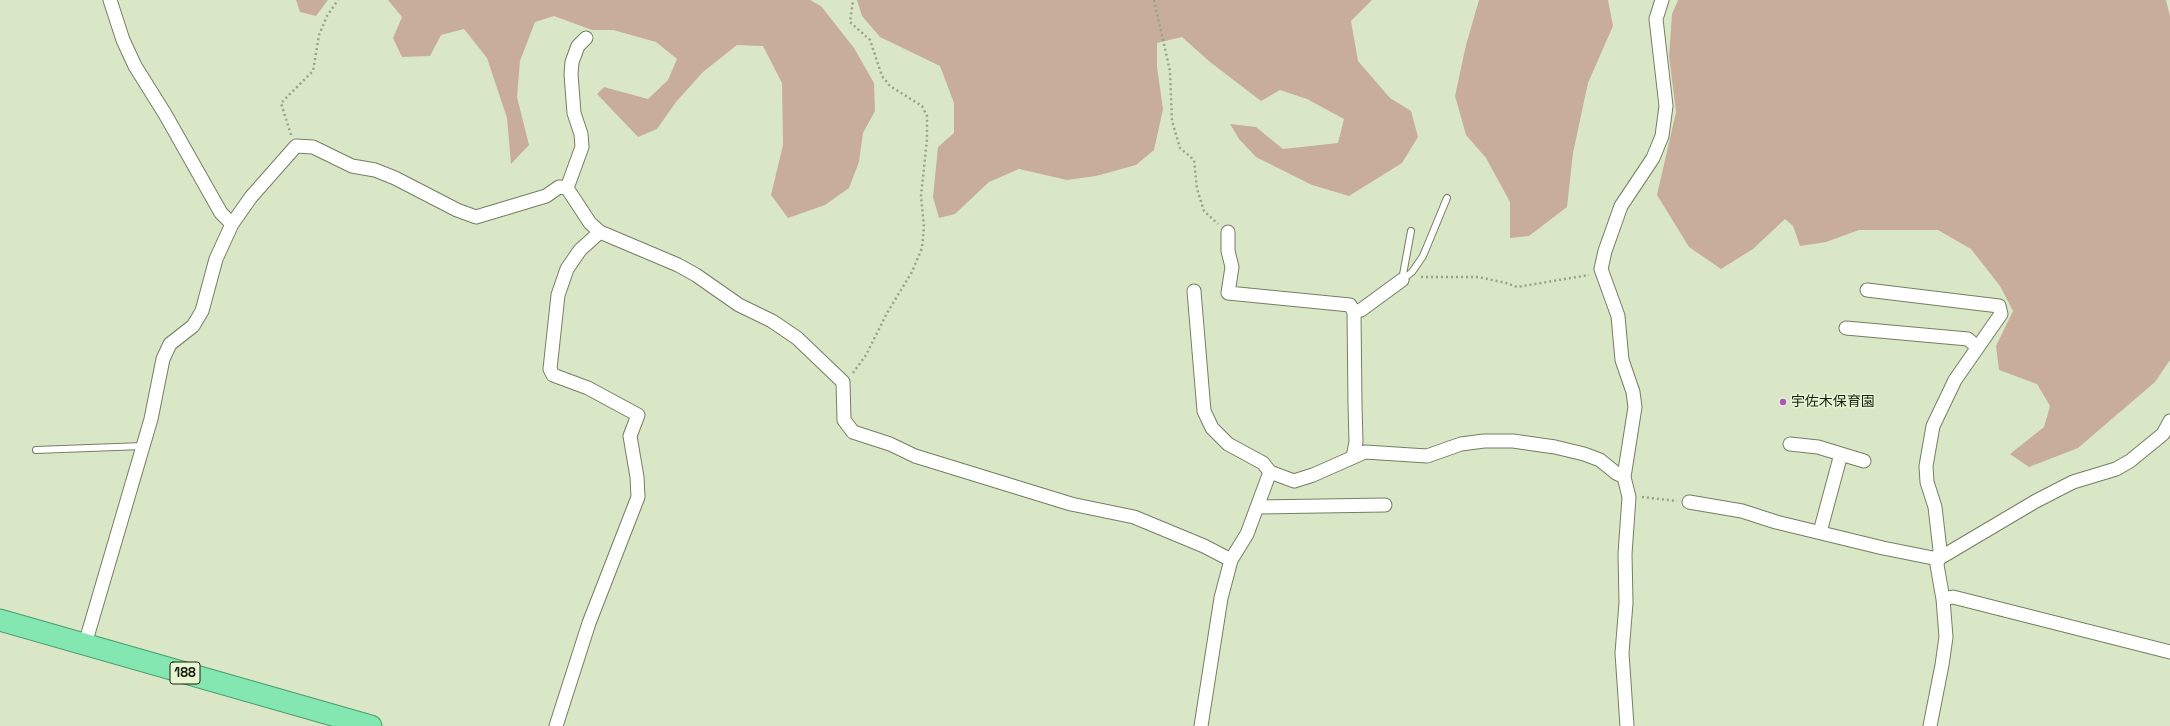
<!DOCTYPE html>
<meta charset="utf-8">
<style>
body{margin:0}
canvas{display:block;background:#dae7c7}
</style>
<canvas width="2170" height="726"></canvas>
<script>
const context = document.querySelector('canvas').getContext('2d');
context.lineJoin = 'round';
function paint(path, color) { context.fillStyle = color; context.fill(path, 'evenodd'); }
const toPath = rows => new Path2D(rows.map(r => 'M' + r).join(''));
function stroke(path, color, width, dash) { context.strokeStyle = color; context.lineWidth = width; context.lineCap = dash ? 'butt' : 'round'; context.setLineDash(dash || []); context.stroke(path); }
function label(font, color, halo, rows, align = 'center') {
  context.font = font + ' "Space Grotesk","Noto Sans JP",sans-serif'; context.lineWidth = 3; context.setLineDash([]); context.textBaseline = 'middle'; context.strokeStyle = halo; context.fillStyle = color; for (const [text, x, y, turn = 0] of rows) {
    context.save(); context.translate(x, y); context.rotate((+turn || 0) * Math.PI / 180); context.textAlign = isNaN(turn) ? turn : align; if (halo) context.strokeText(text, 0, 0); context.fillText(text, 0, 0); context.restore();
  }
}
const forest = toPath([
 [296,0,328,0,316,16,300,12],
 [388,0,810,0,821,6,854,48,874,83,875,111,863,133,859,162,849,188,825,205,788,218,771,195,783,145,782,83,763,46,737,45,703,72,676,102,657,129,638,137,597,94,604,87,648,99,668,80,677,59,656,42,613,30,592,30,554,16,535,22,520,61,517,97,529,145,511,164,507,118,487,58,464,29,441,35,430,56,402,57,393,38,402,17],
 [857,0,1372,0,1351,21,1358,61,1390,98,1411,111,1418,137,1402,163,1349,196,1312,185,1256,157,1239,139,1230,124,1256,127,1283,149,1338,143,1344,119,1307,99,1280,90,1261,101,1210,62,1182,37,1157,43,1157,67,1163,109,1154,150,1136,165,1096,176,1067,180,1019,169,989,182,955,214,939,218,933,197,938,147,954,133,954,103,940,66,880,37,862,16],
 [1479,0,1608,0,1613,26,1588,83,1573,153,1567,207,1529,236,1510,238,1510,202,1486,158,1466,135,1455,96,1466,45],
 [1678,0,2166,0,2170,16,2170,360,2155,382,2078,448,2029,467,2010,454,2044,427,2050,406,2037,384,1999,370,1996,346,2013,311,2000,286,1971,249,1938,230,1859,230,1826,242,1800,246,1793,226,1785,219,1753,249,1721,269,1689,247,1657,195,1676,112,1669,56,1672,14]
]);
const path = toPath([
 [1154,0,1170,71,1172,121,1180,148,1194,160,1197,189,1204,211,1218,224],
 [291,135,281,103,313,71,319,35,327,16,338,0],
 [1421,277,1478,277,1506,283,1517,287,1589,275],
 [853,373,866,355,887,313,912,272,922,248,924,227,921,196,927,139,927,116,922,106,890,86,882,76,870,40,850,22,853,0],
 [1642,497,1677,501]
]);
const service = toPath([
 [1402,280,1412,272,1423,256,1447,198],
 [1402,280,1411,231],
 [36,450,143,446]
]);
const minor = toPath([
 [110,0,123,40,135,66,165,114,221,213,232,224],
 [567,188,582,147,581,134,574,113,571,74,572,62,578,46,586,38],
 [1228,232,1228,251,1232,267,1228,293,1350,305,1354,312,1355,404,1356,442,1353,457],
 [1867,290,1999,306,2001,314,1955,380,1933,426,1926,466,1927,482,1935,507,1940,550,1937,565,1943,599,1946,637,1942,665,1930,726],
 [1194,291,1204,411,1212,428,1228,444,1263,463,1270,472,1294,481,1313,475,1365,452,1427,456,1461,444,1484,441,1513,441,1555,447,1584,454,1600,460,1616,473,1624,477],
 [1354,312,1361,310,1402,280],
 [1846,328,1968,339,1977,347],
 [1790,444,1818,447,1864,461],
 [1689,502,1742,511,1776,522,1883,548,1938,559,2036,501,2073,482,2116,469,2130,461,2163,434,2170,421],
 [1258,507,1385,505],
 [1820,532,1841,454],
 [1943,599,1953,597,2170,652],
 [85,644,151,419,163,359,170,344,193,326,202,311,216,259,232,224,251,197,296,146,313,147,352,166,375,170,395,178,457,210,476,217,546,196,559,187,567,188,590,223,600,232,678,265,696,275,739,305,772,321,797,338,843,382,844,420,853,432,890,444,915,456,1071,504,1134,517,1204,546,1231,560],
 [556,726,589,623,638,497,637,477,630,436,638,415,588,388,553,375,550,369,558,295,567,269,580,250,600,232],
 [1201,726,1221,598,1231,560,1247,534,1270,472],
 [1627,726,1622,653,1626,603,1625,554,1629,497,1624,477,1635,407,1633,392,1622,360,1618,316,1601,269,1605,251,1621,206,1653,158,1662,136,1666,106,1656,19,1662,0]
]);
const trunk = toPath([
 [0,620,371,726]
]);
const markers = [
 [1783,402,4,"#b452b9"]
];
const shields = [
 [185,673,30]
];
const shieldNames = [
 ["188",185,673]
];
const poiNames = [
 ["宇佐木保育園",1791,402]
];
paint(forest, '#c8ae9a');
stroke(service, '#747f62', 8);
stroke(minor, '#747f62', 15);
stroke(trunk, '#4b9c6d', 23);
stroke(path, '#98a289', 2.5, [2, 3]);
stroke(service, '#fff', 6);
stroke(minor, '#fff', 13);
stroke(trunk, '#84e6b0', 21);
for (const [x, y, r, color] of markers) { const dot = new Path2D(); dot.arc(x, y, r, 0, 2 * Math.PI); context.fillStyle = color; context.fill(dot); stroke(dot, '#e7f5d3', 1.5); }
for (const [x, y, w] of shields) { const box = new Path2D(); box.roundRect(x - w / 2, y - 11, w, 22, 3); context.fillStyle = '#e7f5d3'; context.fill(box); stroke(box, '#1b1f13', 1); }
label('bold 13px', '#1b1f13', null, shieldNames);
label('14px', '#1b1f13', '#e7f5d3', poiNames, 'left');
</script>
